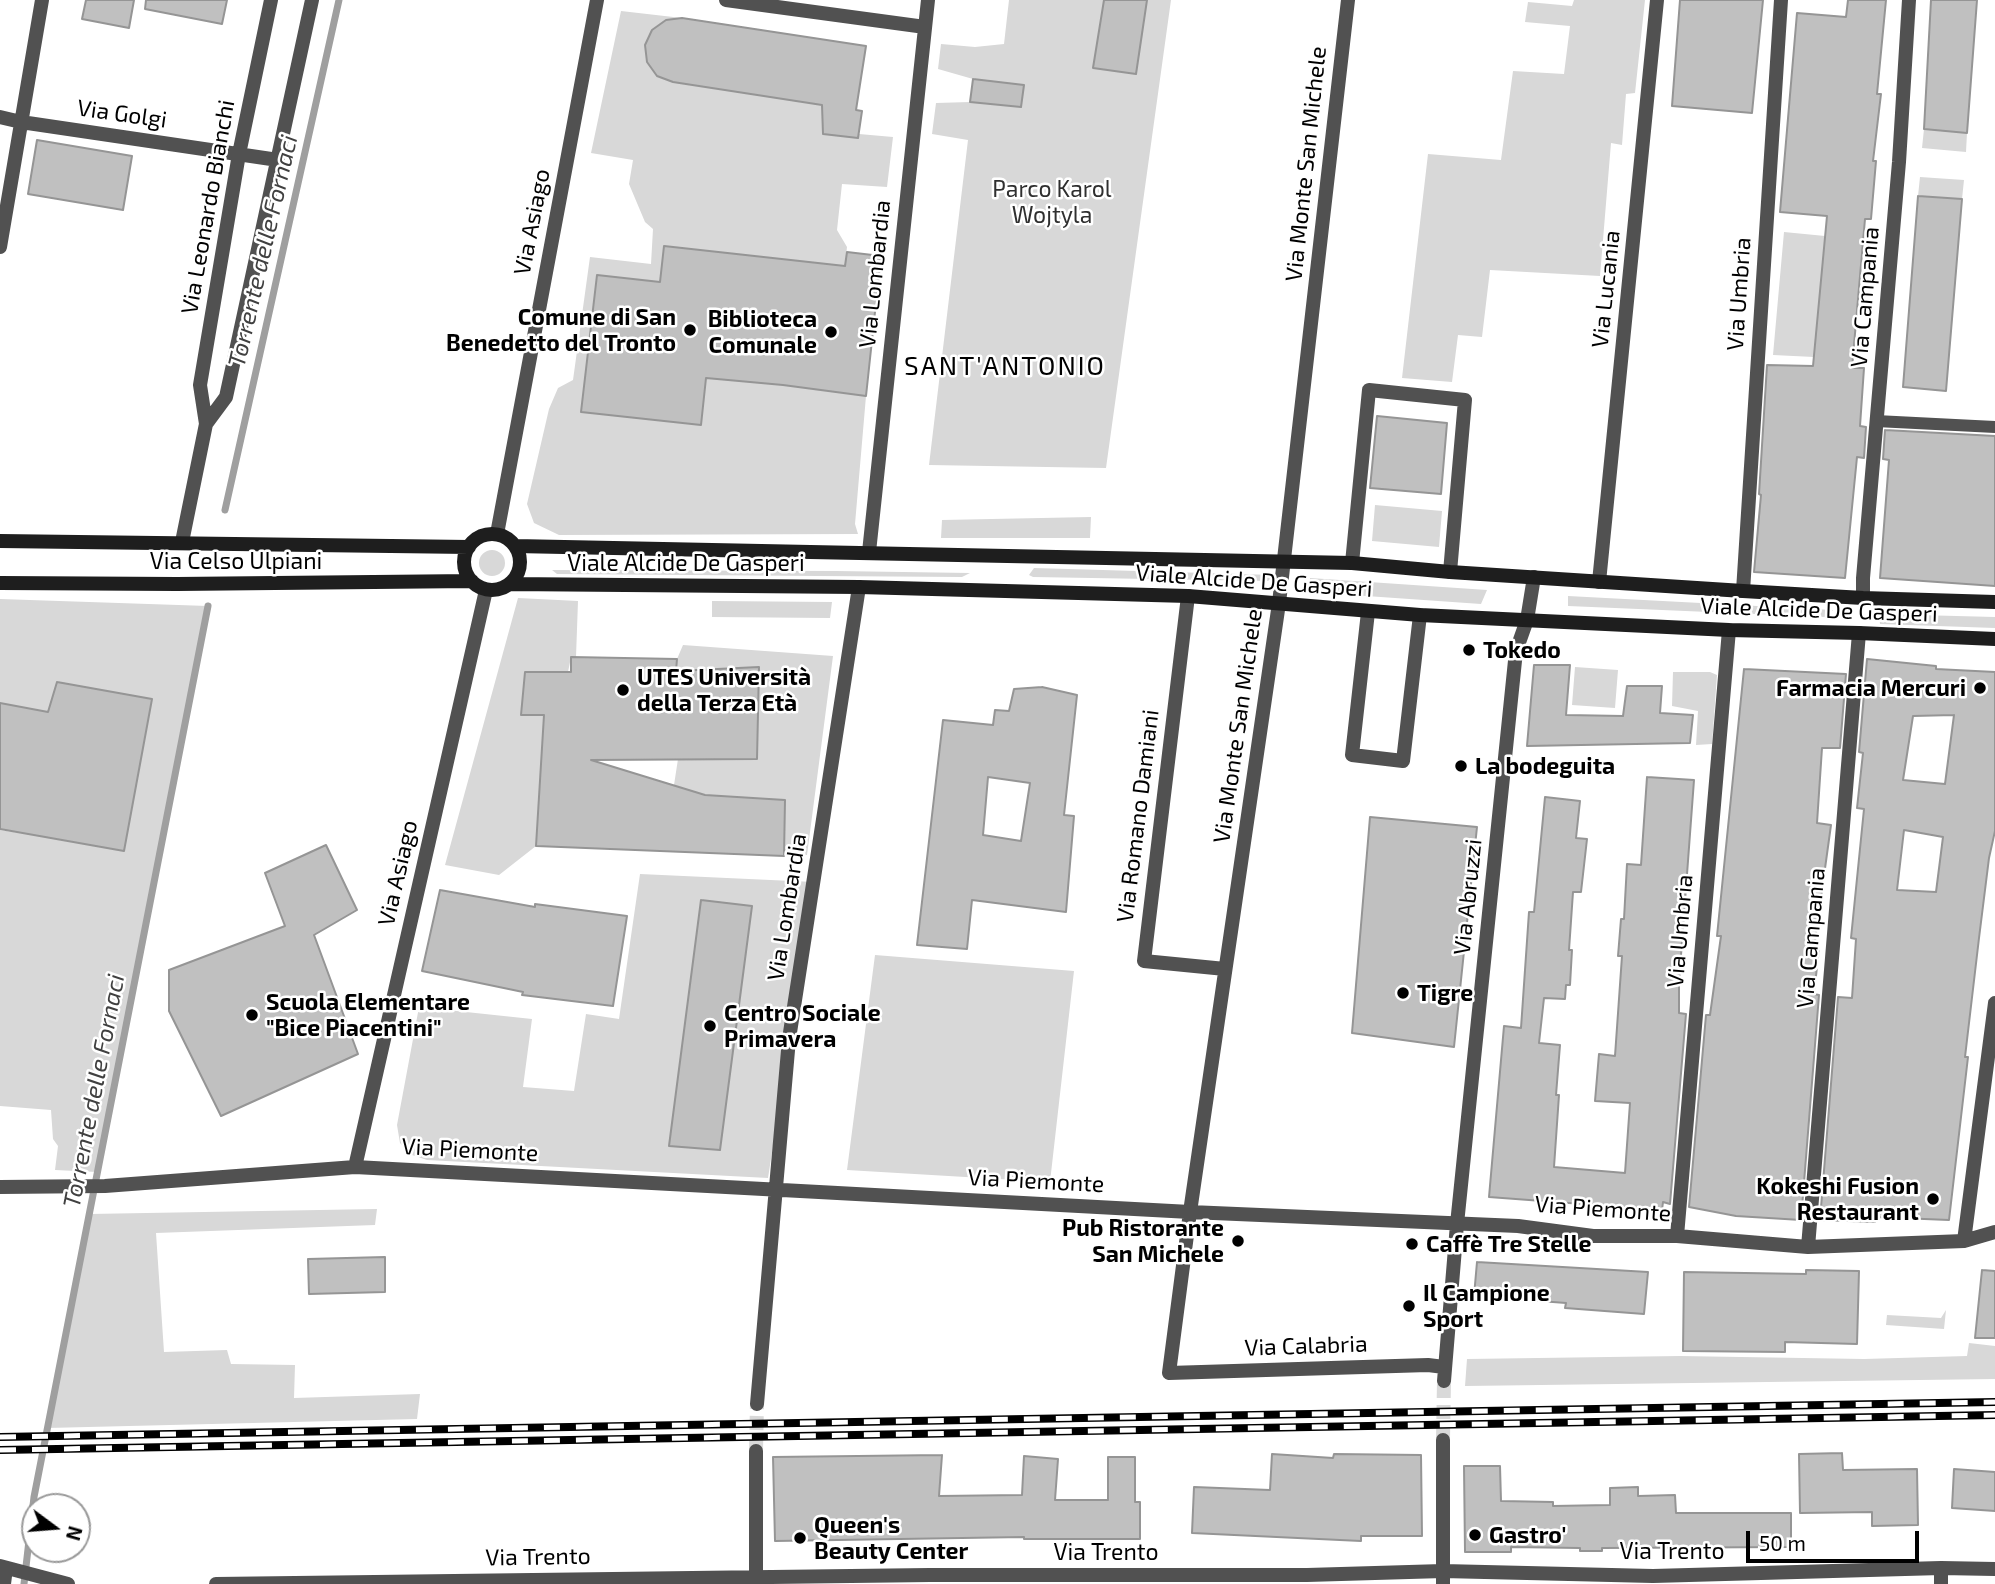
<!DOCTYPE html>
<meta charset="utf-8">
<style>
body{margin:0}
#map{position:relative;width:1995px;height:1584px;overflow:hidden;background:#fff;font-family:"Exo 2",sans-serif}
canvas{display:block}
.north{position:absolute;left:21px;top:1493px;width:70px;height:70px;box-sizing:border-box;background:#fff;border:2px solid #999;border-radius:50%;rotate:106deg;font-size:19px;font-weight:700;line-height:28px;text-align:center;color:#000}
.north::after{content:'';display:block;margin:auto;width:24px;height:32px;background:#000;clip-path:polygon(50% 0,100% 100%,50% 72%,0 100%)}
.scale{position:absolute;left:1746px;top:1531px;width:173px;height:32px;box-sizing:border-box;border:4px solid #000;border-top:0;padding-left:9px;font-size:21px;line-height:24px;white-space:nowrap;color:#000;-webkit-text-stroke:5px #fff;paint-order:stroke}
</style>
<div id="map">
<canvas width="1995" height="1584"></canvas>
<div class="north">N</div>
<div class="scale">50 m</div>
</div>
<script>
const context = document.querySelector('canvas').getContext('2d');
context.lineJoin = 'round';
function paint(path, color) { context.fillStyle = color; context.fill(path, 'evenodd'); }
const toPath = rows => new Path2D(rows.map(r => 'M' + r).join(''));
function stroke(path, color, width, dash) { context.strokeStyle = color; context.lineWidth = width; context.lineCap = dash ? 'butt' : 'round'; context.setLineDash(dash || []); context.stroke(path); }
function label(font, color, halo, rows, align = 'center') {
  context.font = font + ' "Exo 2",sans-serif'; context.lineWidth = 5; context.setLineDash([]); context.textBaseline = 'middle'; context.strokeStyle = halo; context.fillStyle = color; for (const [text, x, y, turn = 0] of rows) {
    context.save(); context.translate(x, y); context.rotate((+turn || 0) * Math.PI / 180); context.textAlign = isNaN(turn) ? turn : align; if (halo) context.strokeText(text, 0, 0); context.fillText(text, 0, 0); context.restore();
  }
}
const green = toPath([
 [1009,0,1171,0,1106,468,929,465,968,140,932,134,936,103,970,102,1021,107,1024,86,973,79,938,69,941,44,975,47,1004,44],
 [1574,0,1645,0,1635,93,1626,94,1622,145,1611,143,1600,276,1490,270,1482,337,1458,335,1452,382,1402,378,1428,154,1501,160,1513,71,1564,74,1570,26,1525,22,1528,2,1572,6],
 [621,11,682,18,666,20,652,30,645,45,647,62,657,76,673,82,822,105,823,131,828,134,857,138,859,134,893,137,887,187,842,184,837,230,847,247,845,266,664,246,660,282,597,275,581,412,701,425,706,378,783,385,866,396,855,524,858,534,559,535,534,523,527,504,549,409,558,388,573,380,590,257,651,264,653,229,645,222,629,184,633,160,591,153],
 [1924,129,1967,133,1966,152,1922,148],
 [1920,177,1964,180,1962,199,1918,196],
 [1784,232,1825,236,1814,357,1773,355],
 [1375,505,1442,511,1439,547,1372,541],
 [1091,517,1090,538,941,538,942,520],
 '479 563a13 13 0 1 1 26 0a13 13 0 1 1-26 0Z',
 [1034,568,1274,575,1268,581,1033,577,1029,575],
 [552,570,836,571,970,573,962,577,819,576,557,574],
 [1310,578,1487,590,1481,604,1309,592],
 [1568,596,1833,610,1826,617,1568,606],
 [518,598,578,601,576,657,571,657,568,672,525,672,521,715,544,715,536,846,499,875,445,865],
 [0,599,208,606,97,1172,55,1170,58,1146,53,1139,51,1110,0,1106,0,830,61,839,151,699,57,682,48,712,0,703],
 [712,601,832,602,830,618,712,617],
 [1879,614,1995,617,1995,628,1880,624],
 [683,645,833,656,807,855,784,856,785,800,705,795,674,785,678,759,757,758,759,668,699,670,674,722,677,659],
 [1575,667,1618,670,1615,708,1572,705],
 [1673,672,1710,672,1717,675,1712,744,1696,745,1698,711,1672,706],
 [640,874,814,882,768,1178,427,1160,412,1155,400,1143,397,1125,419,1007,532,1019,523,1087,574,1091,586,1014,619,1019],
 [875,955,1074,971,1050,1182,847,1170],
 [377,1209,375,1225,156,1233,164,1352,227,1350,231,1364,295,1365,294,1398,420,1394,417,1419,47,1428,89,1214],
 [1946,1310,1944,1329,1886,1325,1887,1315,1941,1318],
 [1969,1343,1995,1346,1995,1379,1465,1386,1467,1359,1680,1356,1864,1359,1967,1356]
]);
const stream = toPath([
 [225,510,339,0],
 [24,1584,34,1497,208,606]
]);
const building = toPath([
 [86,0,134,0,129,28,82,19,86,0],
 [146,0,227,0,222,24,145,9,146,0],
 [1104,0,1147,0,1136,74,1093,68,1104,0],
 [1680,0,1763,0,1752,113,1672,106,1680,0],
 [1848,0,1886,0,1877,94,1881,94,1873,161,1876,161,1871,219,1865,219,1852,368,1864,368,1860,426,1866,427,1864,458,1857,457,1845,578,1754,572,1761,495,1759,494,1767,365,1813,366,1827,216,1780,212,1797,13,1846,17,1848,0],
 [1931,0,1977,0,1967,133,1924,129,1931,0],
 [682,18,866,46,856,110,862,111,858,138,823,134,822,105,673,82,657,76,647,62,645,45,652,30,666,20,682,18],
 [973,79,1024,85,1021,107,970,102,973,79],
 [37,140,132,156,123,210,28,194,37,140],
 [1918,196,1962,199,1946,391,1903,387,1918,196],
 [664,246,845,266,847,252,881,256,866,396,783,385,706,378,701,425,581,412,597,275,660,282,664,246],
 [1377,416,1447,423,1441,494,1370,488,1377,416],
 [1885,430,1995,436,1995,586,1880,578,1889,460,1883,459,1885,430],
 [571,657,677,659,676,671,759,667,757,759,591,760,705,795,785,800,784,856,536,846,544,715,521,715,525,672,571,672,571,657],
 [1867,659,1936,666,1936,669,1995,672,1995,831,1989,858,1979,938,1965,1057,1968,1057,1949,1220,1875,1217,1875,1222,1820,1220,1838,997,1852,998,1856,939,1851,938,1864,809,1857,808,1863,753,1859,752,1867,659],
 [1954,715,1945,784,1903,780,1913,716,1954,715],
 [1904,830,1943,837,1936,892,1897,890,1904,830],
 [1534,665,1570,665,1566,715,1623,716,1627,686,1662,686,1660,713,1693,715,1690,743,1527,746,1534,665],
 [1744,669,1846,674,1840,748,1822,748,1817,823,1831,825,1814,948,1819,949,1814,994,1819,995,1801,1220,1736,1216,1689,1207,1706,1015,1710,1015,1721,936,1717,936,1744,669],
 [57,682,152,699,124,851,0,829,0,703,48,712,57,682],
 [1042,687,1077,695,1064,815,1074,816,1066,912,972,900,967,949,917,945,943,720,993,725,995,710,1009,711,1014,689,1042,687],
 [988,777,1030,783,1021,841,983,835,988,777],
 [1647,777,1694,780,1679,982,1679,1013,1686,1014,1670,1204,1663,1202,1662,1210,1489,1197,1504,1026,1521,1028,1529,912,1534,912,1545,797,1580,801,1576,838,1587,839,1581,892,1573,892,1569,950,1572,950,1570,985,1566,985,1565,999,1544,998,1539,1043,1560,1045,1556,1095,1559,1095,1554,1167,1625,1173,1630,1103,1595,1101,1599,1054,1615,1056,1622,956,1618,956,1621,919,1624,919,1627,864,1641,865,1647,777],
 [1370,817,1477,827,1454,1047,1352,1033,1370,817],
 [326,845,357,910,314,935,358,1054,221,1116,169,1011,169,970,285,926,265,873,326,845],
 [440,890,535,907,535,904,627,916,613,1006,522,995,523,992,422,971,440,890],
 [701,900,752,906,720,1150,669,1146,701,900],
 [385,1257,385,1292,309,1294,308,1259,385,1257],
 [1477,1262,1648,1272,1644,1314,1565,1308,1566,1303,1474,1296,1477,1262],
 [1806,1270,1859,1271,1857,1344,1785,1342,1785,1352,1683,1351,1684,1272,1806,1274,1806,1270],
 [1982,1270,1995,1271,1995,1338,1975,1338,1982,1270],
 [1842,1453,1843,1470,1917,1469,1918,1525,1872,1526,1872,1512,1800,1513,1799,1454,1842,1453],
 [1272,1454,1333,1458,1334,1454,1421,1455,1422,1536,1361,1536,1361,1541,1192,1533,1194,1487,1270,1490,1272,1454],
 [942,1455,939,1496,1022,1495,1024,1456,1058,1459,1055,1500,1108,1500,1108,1457,1135,1457,1135,1502,1140,1502,1140,1539,1024,1539,1024,1537,775,1541,773,1457,942,1455],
 [1464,1466,1500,1466,1501,1501,1553,1502,1553,1506,1610,1505,1610,1488,1638,1487,1638,1496,1675,1495,1676,1513,1791,1513,1791,1547,1602,1548,1602,1551,1580,1551,1580,1548,1511,1547,1511,1552,1465,1552,1464,1466],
 [1954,1469,1995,1472,1995,1511,1952,1508,1954,1469]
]);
const streetTunnel = toPath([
 [1443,1440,1444,1381],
 [756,1451,757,1404]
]);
const lane = toPath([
 [1876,421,1995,427]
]);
const street = toPath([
 [726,0,925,27],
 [1348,0,1279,603,1190,1212,1169,1373,1428,1365,1444,1367],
 [0,117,21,122,278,160],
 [0,247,42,0],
 [206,424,226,397,312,0],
 [497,534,597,0],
 [182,542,206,424,200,385,239,154,271,0],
 [869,552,928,0],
 [1352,563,1369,390,1465,400,1450,572],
 [1599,582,1657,0],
 [1743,591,1781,0],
 [1188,596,1144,961,1225,969],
 [1863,598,1863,578,1899,162,1909,0],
 [1368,612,1352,755,1403,761,1420,615],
 [355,1167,486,590],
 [0,1187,105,1186,355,1167,1190,1212,1518,1226,1593,1236,1677,1236,1808,1247,1964,1241,1995,1232],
 [1677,1236,1729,630],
 [1964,1241,1995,1003],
 [1808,1247,1859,633],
 [1444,1381,1457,1224,1516,651,1527,620,1534,577],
 [757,1404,789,1039,859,587],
 [0,1566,68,1584],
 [4,1584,6,1568],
 [216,1584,930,1575,1307,1575,1443,1571,1653,1576,1941,1568,1995,1569],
 [756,1584,756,1451],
 [1443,1584,1443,1440],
 [1941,1584,1941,1568]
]);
const secondary = toPath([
 '464 562a28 28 0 1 1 56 0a28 28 0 1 1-56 0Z',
 [0,541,469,547],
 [515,546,1352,563,1450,572,1743,591,1863,598,1995,602],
 [0,583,177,584,472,581],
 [509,584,859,587,1188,596,1420,615,1729,630,1859,633,1995,639]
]);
const rail = toPath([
 [0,1437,1995,1402],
 [0,1450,1995,1415]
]);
const markers = [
 [690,330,7,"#000"],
 [831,332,7,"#000"],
 [1469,650,7,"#000"],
 [1980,688,7,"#000"],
 [623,690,7,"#000"],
 [1461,766,7,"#000"],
 [1403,993,7,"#000"],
 [252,1015,7,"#000"],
 [710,1026,7,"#000"],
 [1933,1199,7,"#000"],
 [1238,1241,7,"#000"],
 [1412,1244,7,"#000"],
 [1409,1306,7,"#000"],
 [1475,1535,7,"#000"],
 [800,1538,7,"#000"]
];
const streetNames = [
 ["Via Golgi",122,114,8],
 ["Via Monte San Michele",1306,164,-84],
 ["Via Leonardo Bianchi",208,207,-80],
 ["Via Asiago",532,222,-79],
 ["Via Lombardia",875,274,-84],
 ["Via Lucania",1606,289,-84],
 ["Via Umbria",1739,294,-86],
 ["Via Campania",1865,297,-85],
 ["Via Celso Ulpiani",236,561],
 ["Viale Alcide De Gasperi",686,563],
 ["Viale Alcide De Gasperi",1254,581,4],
 ["Viale Alcide De Gasperi",1819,610,2],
 ["Via Monte San Michele",1238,726,-82],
 ["Via Romano Damiani",1138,816,-83],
 ["Via Asiago",398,873,-77],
 ["Via Abruzzi",1468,897,-84],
 ["Via Lombardia",787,907,-81],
 ["Via Umbria",1680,931,-85],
 ["Via Campania",1811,938,-85],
 ["Via Piemonte",470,1150,3],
 ["Via Piemonte",1036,1181,3],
 ["Via Piemonte",1603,1209,4],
 ["Via Calabria",1306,1346,-2],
 ["Via Trento",1672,1551],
 ["Via Trento",1106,1552],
 ["Via Trento",538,1557,-1]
];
const parkNames = [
 ["Parco Karol",1052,189],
 ["Wojtyla",1052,215]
];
const poiNames = [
 ["Comune di San",676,317,"right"],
 ["Benedetto del Tronto",676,343,"right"],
 ["Biblioteca",817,319,"right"],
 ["Comunale",817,345,"right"],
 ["Tokedo",1483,650],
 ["UTES Università",637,677],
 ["della Terza Età",637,703],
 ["Farmacia Mercuri",1966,688,"right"],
 ["La bodeguita",1475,766],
 ["Tigre",1417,993],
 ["Scuola Elementare",266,1002],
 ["\"Bice Piacentini\"",266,1028],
 ["Centro Sociale",724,1013],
 ["Primavera",724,1039],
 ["Kokeshi Fusion",1919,1186,"right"],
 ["Restaurant",1919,1212,"right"],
 ["Pub Ristorante",1224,1228,"right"],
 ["San Michele",1224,1254,"right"],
 ["Caffè Tre Stelle",1426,1244],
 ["Il Campione",1423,1293],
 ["Sport",1423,1319],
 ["Queen's",814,1525],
 ["Beauty Center",814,1551],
 ["Gastro'",1489,1535]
];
const waterNames = [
 ["Torrente delle Fornaci",263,251,-77],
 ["Torrente delle Fornaci",94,1091,-79]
];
const quarterNames = [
 ["SANT'ANTONIO",1005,366]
];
paint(green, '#d8d8d8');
stroke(stream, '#9f9f9f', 7);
paint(building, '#c0c0c0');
stroke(building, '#959595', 2);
stroke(streetTunnel, '#d9d9d9', 14, [14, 7]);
stroke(lane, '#515151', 12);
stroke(street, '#515151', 14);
stroke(secondary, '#1e1e1e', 14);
stroke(rail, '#000', 8);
stroke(rail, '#fff', 5, [16]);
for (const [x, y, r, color] of markers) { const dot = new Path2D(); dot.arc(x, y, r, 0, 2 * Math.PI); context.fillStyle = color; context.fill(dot); stroke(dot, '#fff', 2.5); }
label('23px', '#000', '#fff', streetNames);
label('23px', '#2f2f2f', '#fff', parkNames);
label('bold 23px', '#000', '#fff', poiNames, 'left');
label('italic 24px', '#404040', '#fff', waterNames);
context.letterSpacing = '2px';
label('26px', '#000', '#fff', quarterNames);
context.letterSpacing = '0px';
</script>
